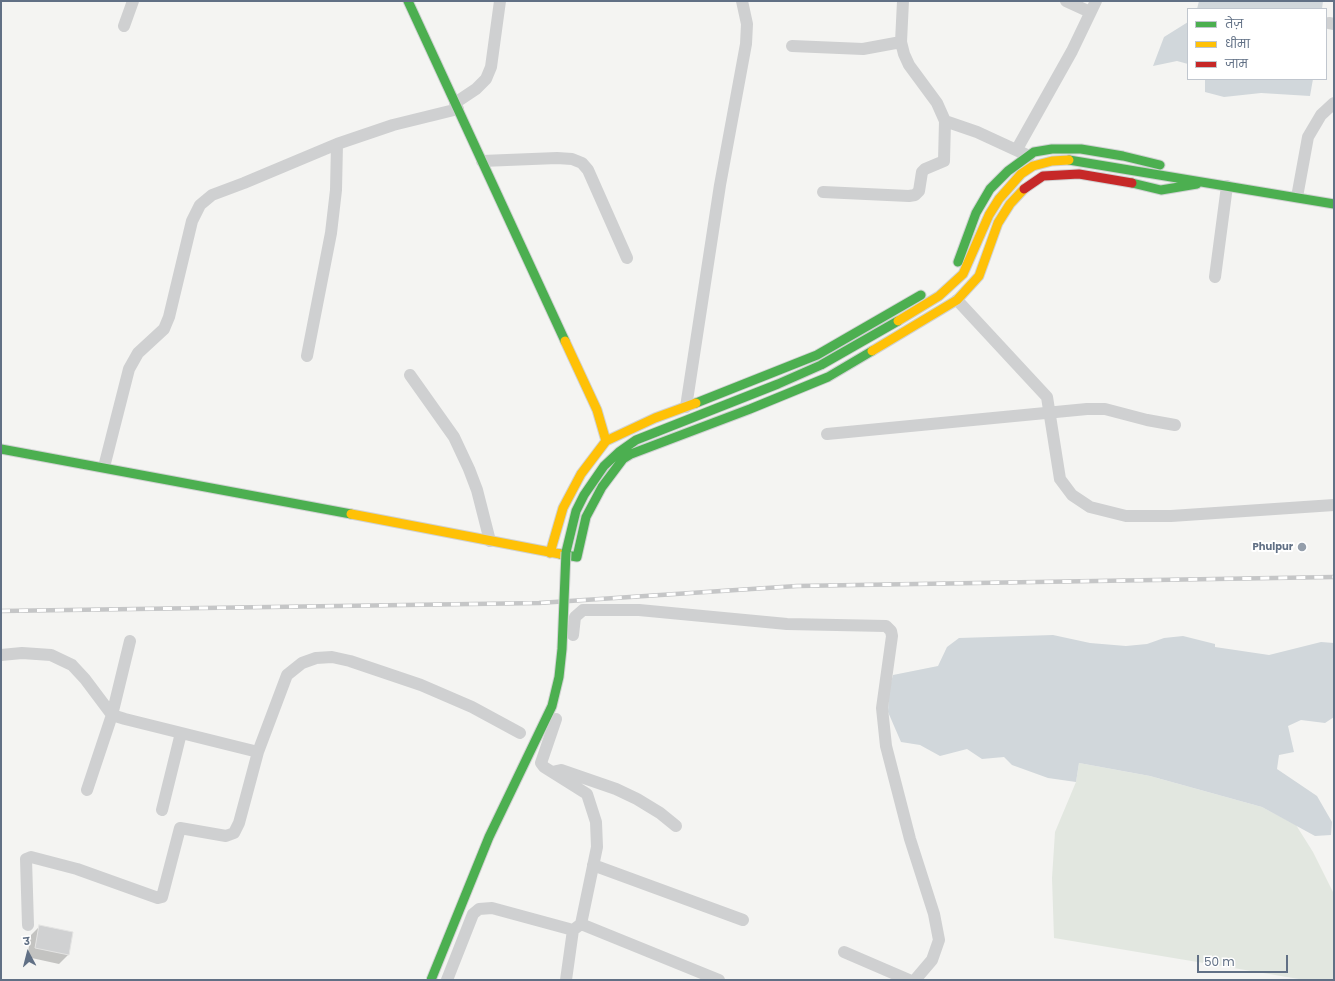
<!DOCTYPE html>
<meta charset="utf-8">
<style>
body{margin:0}
#map{position:relative;width:1335px;height:981px;overflow:hidden;background:#f4f4f2;font-family:Poppins,"Noto Sans Devanagari",sans-serif}
canvas{display:block}
.frame{position:absolute;inset:0;border:2px solid #617085;pointer-events:none}
.legend{position:absolute;left:1187px;top:8px;width:140px;height:72px;box-sizing:border-box;background:#fff;border:1px solid #c0c6ce;margin:0;padding:5px 7px;list-style:none;font-size:12px;color:#617085}
.legend li{display:flex;align-items:center;gap:8px;height:20px}
.legend b{width:20px;border:1px solid #c0c6ce}
.north{position:absolute;left:8px;top:933px;width:40px;height:40px;-webkit-text-stroke:3px #fff;paint-order:stroke;rotate:353deg;font-size:11px;font-weight:700;line-height:16px;text-align:center;color:#617085}
.north::after{content:'';display:block;margin:auto;width:14px;height:18px;background:#617085;clip-path:polygon(50% 0,100% 100%,50% 72%,0 100%)}
.scale{position:absolute;left:1197px;top:955px;width:91px;height:18px;box-sizing:border-box;border:2px solid #617085;border-top:0;padding-left:5px;font-size:12px;line-height:14px;white-space:nowrap;color:#617085;-webkit-text-stroke:3px #fff;paint-order:stroke}
</style>
<div id="map">
<canvas width="1335" height="981"></canvas>
<div class="frame"></div>
<ul class="legend">
<li><b style="height:5px;background:#4caf50"></b>तेज़</li>
<li><b style="height:5px;background:#ffc107"></b>धीमा</li>
<li><b style="height:5px;background:#c62828"></b>जाम</li>
</ul>
<div class="north">उ</div>
<div class="scale">50 m</div>
</div>
<script>
const context = document.querySelector('canvas').getContext('2d');
context.lineJoin = 'round';
function paint(path, color) { context.fillStyle = color; context.fill(path, 'evenodd'); }
const toPath = rows => new Path2D(rows.map(r => 'M' + r).join(''));
function stroke(path, color, width, dash) { context.strokeStyle = color; context.lineWidth = width; context.lineCap = dash ? 'butt' : 'round'; context.setLineDash(dash || []); context.stroke(path); }
function label(font, color, halo, rows, align = 'center') {
  context.font = font + ' Poppins,sans-serif'; context.lineWidth = 4; context.setLineDash([]); context.textBaseline = 'middle'; context.strokeStyle = halo; context.fillStyle = color; for (const [text, x, y, turn = 0] of rows) {
    context.save(); context.translate(x, y); context.rotate((+turn || 0) * Math.PI / 180); context.textAlign = isNaN(turn) ? turn : align; if (halo) context.strokeText(text, 0, 0); context.fillText(text, 0, 0); context.restore();
  }
}
const green = toPath([
 [1079,763,1150,776,1262,807,1296,825,1313,852,1334,894,1334,980,1305,980,1054,938,1052,878,1055,832,1076,782]
]);
const water = toPath([
 [1199,1,1323,1,1322,9,1197,9],
 [1188,22,1188,64,1177,61,1153,66,1164,37],
 [1205,79,1313,79,1310,96,1261,93,1224,97,1205,92],
 [1053,635,1090,643,1126,646,1147,644,1164,638,1183,636,1215,644,1215,647,1269,655,1321,642,1334,643,1334,717,1325,723,1301,720,1288,726,1294,752,1279,755,1277,769,1317,796,1332,822,1331,835,1315,836,1262,807,1150,776,1079,763,1076,782,1048,778,1012,765,1004,757,982,759,967,749,940,756,920,745,901,742,888,712,889,689,893,675,938,666,947,647,959,638]
]);
const shadow = toPath([
 [40,926,72,933,68,955,59,964,27,957,31,935]
]);
const building = toPath([
 [39,925,73,932,69,955,35,948,39,925]
]);
const street = toPath([
 [903,1,901,42,904,54,909,65,937,103,945,121,977,132,1029,156],
 [1066,1,1090,12],
 [1329,23,1334,24],
 [124,26,133,1],
 [792,46,863,49,901,42],
 [455,103,476,89,486,79,491,67,500,1],
 [1017,149,1072,51,1096,1],
 [482,161,557,158,572,159,582,163,588,170,627,258],
 [823,192,909,196,915,195,919,191,922,172,925,169,944,161,945,121],
 [1297,197,1308,137,1321,115,1334,103],
 [1215,277,1227,186],
 [957,300,1047,397,1060,479,1072,495,1090,507,1126,516,1171,516,1334,505],
 [307,356,331,233,336,190,337,144],
 [410,375,454,437,469,469,477,490,490,541],
 [686,407,720,185,746,44,747,24,742,1],
 [827,434,1087,409,1105,409,1147,420,1175,425],
 [104,467,129,369,138,353,164,329,169,317,192,221,200,205,212,195,244,183,337,144,393,125,458,109],
 [573,635,575,617,583,610,639,610,787,624,886,626,891,631,892,636,882,708,886,746,910,839,934,914,939,940,932,960,915,980],
 [1,655,22,653,51,655,72,665,85,679,112,715,125,719,258,752],
 [556,719,541,763,544,767,587,794,596,822,597,847,581,924,719,980],
 [552,772,561,770,616,789,637,799,660,813,676,826],
 [87,790,112,715,130,641],
 [162,810,181,733],
 [593,865,743,920],
 [28,925,26,859,31,857,77,869,158,898,162,897,180,828,226,836,234,833,239,823,258,752,287,675,302,663,316,658,332,657,350,661,421,685,472,707,520,733],
 [844,952,909,980],
 [447,980,473,914,479,909,492,908,573,930,581,924],
 [566,980,573,930]
]);
const fast = toPath([
 [408,1,565,341],
 [1069,160,1334,204],
 [1132,183,1161,190,1197,184],
 [958,262,976,213,990,189,1008,171,1034,152,1052,149,1081,149,1123,156,1160,165],
 [696,403,817,355,921,295],
 [1,449,351,514],
 [566,552,576,511,584,495,604,466,619,452,636,440,778,384,821,365,898,321],
 [560,554,577,557,586,517,602,487,623,459,631,454,750,409,828,377,872,351]
]);
const slow = toPath([
 [898,321,939,296,963,274,989,215,999,199,1021,174,1033,166,1052,161,1069,160],
 [565,341,597,410,606,441],
 [872,351,957,300,979,276,998,223,1010,204,1024,189],
 [351,514,560,554],
 [550,553,563,508,581,474,606,441,655,418,696,403]
]);
const jam = toPath([
 [1024,189,1043,176,1079,174,1132,183]
]);
const rail = toPath([
 [1,611,539,603,797,586,1334,577]
]);
const fastBridge = toPath([
 [431,980,489,837,552,706,559,677,562,649,566,552]
]);
const markers = [
 [1302,547,5,"#949eab"]
];
const poiNames = [
 ["Phulpur",1293,547]
];
paint(green, '#e2e7e0');
paint(water, '#d1d7db');
paint(shadow, '#0003');
paint(building, '#d0d1d2');
stroke(building, '#e3e3e2', 1);
stroke(fast, '#d0d2d3', 11);
stroke(slow, '#d0d2d3', 11);
stroke(jam, '#d0d2d3', 11);
stroke(street, '#cfd0d1', 12);
stroke(fast, '#4caf50', 9);
stroke(slow, '#ffc107', 9);
stroke(jam, '#c62828', 9);
stroke(rail, '#c5c6c7', 4.5);
stroke(rail, '#fff', 3, [9]);
stroke(fastBridge, '#d1d2d2', 11, []);
stroke(fastBridge, '#4caf50', 9);
for (const [x, y, r, color] of markers) { const dot = new Path2D(); dot.arc(x, y, r, 0, 2 * Math.PI); context.fillStyle = color; context.fill(dot); stroke(dot, '#fff', 1.5); }
label('bold 10px', '#617085', '#fff', poiNames, 'right');
</script>
